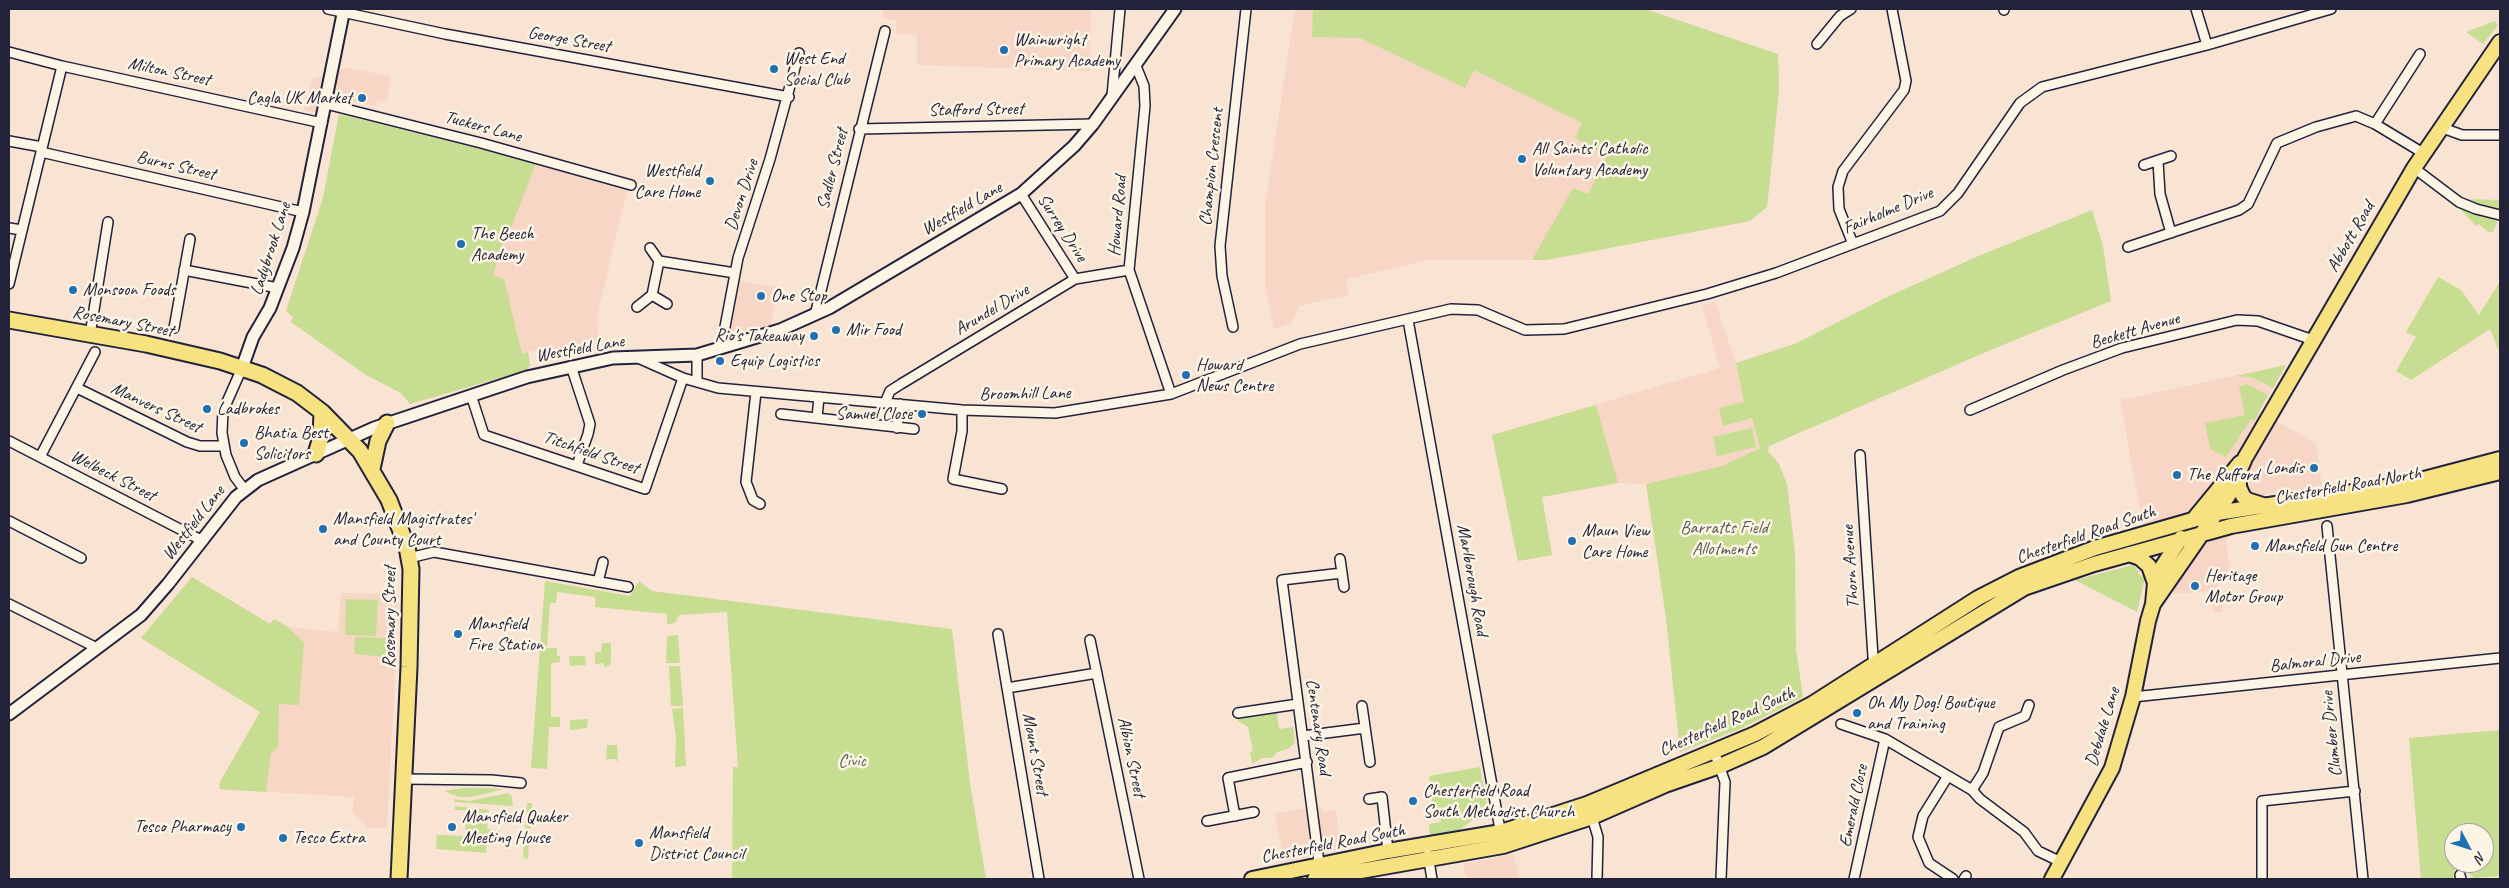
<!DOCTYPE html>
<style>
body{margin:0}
#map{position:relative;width:2509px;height:888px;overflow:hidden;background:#f9e3d3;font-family:Caveat,sans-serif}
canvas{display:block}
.frame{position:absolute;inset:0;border:10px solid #22223b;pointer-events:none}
.north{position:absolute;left:2444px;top:823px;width:50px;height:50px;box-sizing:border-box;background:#fcf5e5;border:1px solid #a5a1a1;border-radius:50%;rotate:130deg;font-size:14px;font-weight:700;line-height:20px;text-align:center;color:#22223b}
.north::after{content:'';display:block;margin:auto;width:18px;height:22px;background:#1f6fb2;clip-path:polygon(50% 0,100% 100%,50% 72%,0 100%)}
</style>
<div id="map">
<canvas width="2509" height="888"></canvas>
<div class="frame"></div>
<div class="north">N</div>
</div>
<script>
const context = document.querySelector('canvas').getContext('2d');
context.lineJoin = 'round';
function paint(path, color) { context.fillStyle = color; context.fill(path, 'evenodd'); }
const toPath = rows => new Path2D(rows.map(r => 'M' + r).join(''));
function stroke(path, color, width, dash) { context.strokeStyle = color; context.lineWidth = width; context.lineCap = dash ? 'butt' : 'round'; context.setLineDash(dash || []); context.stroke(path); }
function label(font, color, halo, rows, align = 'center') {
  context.font = font + ' Caveat,sans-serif'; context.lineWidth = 5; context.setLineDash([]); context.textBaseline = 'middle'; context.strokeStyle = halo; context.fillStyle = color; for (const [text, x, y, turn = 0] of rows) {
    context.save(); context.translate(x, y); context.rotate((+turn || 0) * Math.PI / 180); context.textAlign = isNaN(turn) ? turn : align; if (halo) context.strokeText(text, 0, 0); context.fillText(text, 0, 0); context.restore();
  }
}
const built = toPath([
 [883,9,1091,9,1090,71,917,65,917,35,895,34,897,21,883,18],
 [1295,9,1645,9,1778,54,1779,90,1767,207,1750,221,1547,260,1429,260,1346,279,1349,295,1299,306,1291,324,1274,329,1265,287,1265,205],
 [346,68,391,76,387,101,377,100,376,106,350,101,313,112,304,110,312,79],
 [339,114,536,163,628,188,597,315,599,350,546,362,541,360,539,350,528,352,530,365,527,370,410,404,401,393,366,375,291,322,293,317,286,311,323,198],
 [740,281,778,287,773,313,771,324,730,336],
 [1715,302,1736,363,1744,402,1723,425,1752,418,1760,448,1722,466,1646,484,1618,483,1542,497,1552,555,1518,561,1492,435,1720,368,1702,306],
 [2286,365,2259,411,2316,444,2322,486,2266,494,2226,541,2231,573,2216,575,2223,612,2214,613,2210,591,2174,594,2142,521,2120,400],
 [192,577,270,624,274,619,288,627,338,632,341,593,399,594,387,828,368,828,352,811,354,797,219,789,220,782,260,712,141,638],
 [1321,806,1322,812,1336,811,1341,850,1285,862,1274,813],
 [1513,854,1520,879,1467,879,1463,864]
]);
const green = toPath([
 [1313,9,1645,9,1778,54,1779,90,1767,207,1750,221,1547,260,1532,260,1573,188,1588,194,1607,156,1575,138,1582,123,1474,70,1465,88,1360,38,1312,37],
 [2495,21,2498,25,2483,44,2466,32],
 [339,114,536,163,509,233,506,232,493,275,504,279,522,354,528,352,530,365,527,370,410,404,401,393,366,375,291,322,293,317,286,311,323,198],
 [2462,199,2500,200,2500,212,2482,207],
 [2460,209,2496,218,2497,223,2493,232,2488,232,2479,224,2476,226],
 [2092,210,2103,246,2111,301,1993,349,1769,446,1768,451,1779,464,1787,484,1795,553,1796,649,1803,697,1740,729,1680,752,1666,618,1646,484,1722,466,1760,448,1752,418,1723,426,1719,408,1744,402,1736,363,1797,343,1883,299,1976,257],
 [2438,277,2461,290,2479,315,2500,281,2500,354,2490,329,2411,380,2396,371,2416,337,2406,332],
 [2286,365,2273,388,2251,377,2236,376],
 [2246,384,2268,395,2254,421,2251,419,2226,457,2210,449,2205,423,2245,415,2239,387],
 [1596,405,1618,483,1542,497,1552,555,1518,561,1492,435],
 [1752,428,1756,447,1717,456,1713,437],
 [2133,565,2139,571,2138,574,2145,578,2137,612,2075,580],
 [192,577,270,624,274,619,288,627,304,643,299,705,279,704,278,747,271,754,266,792,219,789,220,782,260,712,141,638],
 [545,581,630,596,639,581,652,591,952,629,970,783,986,879,732,879,733,767,738,767,727,612,679,615,675,623,667,624,667,614,595,607,595,597,557,592,556,603,550,603,547,648,557,648,557,656,560,656,560,662,551,663,551,717,560,717,560,727,549,727,547,769,531,768],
 [346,599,378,600,376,636,345,635],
 [678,635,680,663,666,663,667,636],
 [355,637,389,638,388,657,354,654],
 [602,643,611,643,611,661,610,665,604,667,604,663,595,664,595,652,601,652],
 [569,656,585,656,586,665,570,666],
 [669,666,680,666,683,706,671,706],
 [683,708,686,766,675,767,676,737,672,709],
 [1277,713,1279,729,1293,727,1295,743,1288,749,1277,752,1272,758,1262,758,1252,764,1250,752,1253,751,1248,727,1238,721,1237,719],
 [588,719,587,728,570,730,570,720],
 [2500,730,2500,876,2474,878,2464,868,2455,869,2453,879,2421,879,2409,738],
 [2454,833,2484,833,2484,863,2454,863],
 [607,745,617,745,618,762,615,759,608,759,606,762],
 [1480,767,1487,806,1486,810,1459,830,1430,835,1429,824,1441,822,1439,811,1433,811,1429,776],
 [463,788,484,788,504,789,471,797,459,797,444,791],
 [508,793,512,797,513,806,455,802,453,799,469,801],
 [527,803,532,803,528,859,523,858],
 [455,806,489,810,487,829,500,831,500,836,487,835,486,853,436,849,437,835,466,836,465,810,455,810]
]);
const minor = toPath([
 [328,9,445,34,789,97],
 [2004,9,2004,10],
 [2196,9,2207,45],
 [1817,44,1840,16,1851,9],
 [9,52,62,66,322,123],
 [1136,66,1144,86,1145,106,1129,270,1171,394],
 [1112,96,1120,9],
 [326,104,481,143,631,185],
 [2375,124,2420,54],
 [2440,127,2462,135,2500,135],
 [859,129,1093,124],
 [9,141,42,147],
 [41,152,303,212],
 [2158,161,2160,194,2171,233],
 [2144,165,2171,156],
 [2414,168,2459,202,2476,209,2500,215],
 [1021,194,1075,279],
 [9,228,22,230],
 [1853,244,1839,209,1838,187,1843,171,1904,90,1906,81,1892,9],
 [2128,247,2239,210,2248,204,2277,143,2316,127,2356,116,2375,124,2423,153],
 [650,248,659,261],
 [184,270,278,288],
 [9,284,62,66],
 [652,295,659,261,735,273],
 [637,307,652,295,667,304],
 [815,315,885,31],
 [1408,320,1503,846],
 [1233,327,1222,276,1220,246,1246,9],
 [174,328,190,239],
 [90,335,108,222],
 [721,348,738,258,770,159,799,53],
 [697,355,697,382],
 [638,358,683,378,718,388,962,410,1055,413,1171,394,1300,344,1451,309,1478,310,1525,330,1564,329,1707,294,1776,273,1940,211,1958,193,2020,103,2042,87,2207,45,2331,9],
 [571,366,590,424,588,434,577,465],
 [242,368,223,411,222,433,226,455,235,477,244,489],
 [77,388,187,442,200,446,224,446],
 [756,392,746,482,753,500,760,504],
 [471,395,484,435,645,489,683,378],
 [885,403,890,391,901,384,1075,279,1129,270],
 [962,410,962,431,953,479,1002,489],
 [1970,410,2063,370,2122,348,2237,320,2258,321,2313,340],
 [781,414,914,429],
 [817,418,819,397],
 [897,428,900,404],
 [9,441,203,541],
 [1860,455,1873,657,1880,666],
 [40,457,95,352],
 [9,521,81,558],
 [2327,526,2363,879],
 [409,558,434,552,628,587],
 [1340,559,1344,587],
 [598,582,603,562],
 [9,604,97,648],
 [998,634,1039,879],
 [1090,640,1139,879],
 [1007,688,1097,673],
 [2133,697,2500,658],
 [1362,706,1370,762],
 [1238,713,1298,704],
 [1841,724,1885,739,1972,790,1980,799,2024,832,2038,851,2061,862],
 [1303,736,1365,728],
 [1714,751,1725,782,1721,879],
 [1948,776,1923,816,1918,837,1929,863,1953,879],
 [404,779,491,780,521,783],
 [1972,790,1983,773,1999,727,2025,716,2029,705],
 [1369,799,1382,797,1388,851],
 [1591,814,1598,837,1597,879],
 [1235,816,1228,778,1307,762],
 [1207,821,1254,812],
 [1428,855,1432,879],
 [1320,870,1282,580,1342,573],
 [2460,875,2461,879],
 [1854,879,1885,739],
 [1964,879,1966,876],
 [2262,879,2262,801,2355,791]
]);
const tertiary = toPath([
 [242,368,253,337,270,308,293,248,303,212,344,9],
 [9,714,141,615,168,584,236,497,258,480,374,428,527,377,613,358,697,355,780,330,829,308,1021,194,1074,146,1093,124,1175,9]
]);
const primary = toPath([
 [2239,476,2239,487,2243,496,2247,500,2263,505],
 [2193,520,2240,463],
 [2129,554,2140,558,2149,566,2155,583],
 [2153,604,2230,493,2245,458,2414,168,2500,42],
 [1252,879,1388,851,1501,832,1587,804,1755,734,1812,704,1978,598,2019,577,2095,548,2217,513,2405,484,2500,459],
 [1315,879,1503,846,1592,817,1665,785,1720,766,1763,747,2024,588,2094,564,2231,526,2407,495,2500,472],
 [2052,879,2112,768,2133,697,2148,621,2153,604,2155,583,2162,567,2181,538]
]);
const trunk = toPath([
 [9,320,146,344,220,361,262,375,297,393,322,412,360,451,389,500,407,547,411,569,409,667,399,879],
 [316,454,321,437,322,412],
 [372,469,378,441,387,423]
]);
const markers = [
 [1004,50,5,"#1f6fb2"],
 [774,69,5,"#1f6fb2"],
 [362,98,5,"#1f6fb2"],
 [1522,159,5,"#1f6fb2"],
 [710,181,5,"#1f6fb2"],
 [461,244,5,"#1f6fb2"],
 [73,290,5,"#1f6fb2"],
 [761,296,5,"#1f6fb2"],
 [836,330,5,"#1f6fb2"],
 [814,336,5,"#1f6fb2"],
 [720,361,5,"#1f6fb2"],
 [1186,375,5,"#1f6fb2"],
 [207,409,5,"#1f6fb2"],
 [922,414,5,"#1f6fb2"],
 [244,443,5,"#1f6fb2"],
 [2314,468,5,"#1f6fb2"],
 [2177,475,5,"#1f6fb2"],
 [323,529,5,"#1f6fb2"],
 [1572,541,5,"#1f6fb2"],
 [2255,546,5,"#1f6fb2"],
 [2195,586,5,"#1f6fb2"],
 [458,634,5,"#1f6fb2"],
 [1857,713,5,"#1f6fb2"],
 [1413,801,5,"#1f6fb2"],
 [241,827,5,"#1f6fb2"],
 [452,827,5,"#1f6fb2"],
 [283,838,5,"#1f6fb2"],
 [639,843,5,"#1f6fb2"]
];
const streetNames = [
 ["George Street",569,40,10],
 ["Milton Street",169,72,12],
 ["Stafford Street",976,110,-1],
 ["Tuckers Lane",483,127,15],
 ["Burns Street",176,166,13],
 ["Champion Crescent",1212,167,-84],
 ["Sadler Street",833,169,-76],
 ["Devon Drive",742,195,-72],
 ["Westfield Lane",962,209,-30],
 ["Fairholme Drive",1888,211,-23],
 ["Howard Road",1118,216,-85],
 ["Surrey Drive",1062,228,57],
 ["Abbott Road",2351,237,-60],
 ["Ladybrook Lane",271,249,-72],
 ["Arundel Drive",992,310,-31],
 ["Rosemary Street",123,322,11],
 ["Beckett Avenue",2135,331,-16],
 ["Westfield Lane",580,349,-10],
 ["Broomhill Lane",1025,394,-1],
 ["Manvers Street",156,408,25],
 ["Titchfield Street",591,453,19],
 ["Welbeck Street",113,476,27],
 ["Chesterfield Road North",2348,486,-10],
 ["Westfield Lane",194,523,-52],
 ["Chesterfield Road South",2086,535,-19],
 ["Thorn Avenue",1851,567,-94],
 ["Marlborough Road",1472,580,80],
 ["Rosemary Street",390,617,-90],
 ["Balmoral Drive",2315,662,-6],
 ["Chesterfield Road South",1727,722,-24],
 ["Centenary Road",1318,727,82],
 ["Debdale Lane",2103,727,-73],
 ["Clumber Drive",2332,734,-96],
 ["Mount Street",1035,754,80],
 ["Albion Street",1131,757,78],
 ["Emerald Close",1854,806,-78],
 ["Chesterfield Road South",1333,844,-11]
];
const poiNames = [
 ["Wainwright",1014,40],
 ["Primary Academy",1014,61],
 ["West End",784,59],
 ["Social Club",784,80],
 ["Cagla UK Market",352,98,"right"],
 ["All Saints' Catholic",1532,149],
 ["Voluntary Academy",1532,170],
 ["Westfield",700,171,"right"],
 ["Care Home",700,192,"right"],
 ["The Beech",471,234],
 ["Academy",471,255],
 ["Monsoon Foods",83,290],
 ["One Stop",771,296],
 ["Mir Food",846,330],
 ["Rio's Takeaway",804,336,"right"],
 ["Equip Logistics",730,361],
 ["Howard",1196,365],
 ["News Centre",1196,386],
 ["Ladbrokes",217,409],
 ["Samuel Close",912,414,"right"],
 ["Bhatia Best",254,433],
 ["Solicitors",254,454],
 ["Londis",2304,468,"right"],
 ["The Rufford",2187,475],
 ["Mansfield Magistrates'",333,519],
 ["and County Court",333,540],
 ["Maun View",1582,531],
 ["Care Home",1582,552],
 ["Mansfield Gun Centre",2265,546],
 ["Heritage",2205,576],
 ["Motor Group",2205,597],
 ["Mansfield",468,624],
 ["Fire Station",468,645],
 ["Oh My Dog! Boutique",1867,703],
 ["and Training",1867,724],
 ["Chesterfield Road",1423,791],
 ["South Methodist Church",1423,812],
 ["Mansfield Quaker",462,817],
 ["Meeting House",462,838],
 ["Tesco Pharmacy",231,827,"right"],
 ["Mansfield",649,833],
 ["District Council",649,854],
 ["Tesco Extra",293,838]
];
const parkNames = [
 ["Barratts Field",1724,528],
 ["Allotments",1724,549],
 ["Civic",852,761]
];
paint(built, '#f7d6c6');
paint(green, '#c7dd92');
stroke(minor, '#22223b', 12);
stroke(tertiary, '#22223b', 15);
stroke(primary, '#22223b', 18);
stroke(trunk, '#22223b', 19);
stroke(minor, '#fcf5e5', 9);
stroke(tertiary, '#fcf5e5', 11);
stroke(primary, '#f6e281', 14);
stroke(trunk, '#f6e281', 15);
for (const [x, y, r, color] of markers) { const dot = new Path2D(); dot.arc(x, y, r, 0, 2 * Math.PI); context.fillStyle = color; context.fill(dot); stroke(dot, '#fcf5e5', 2); }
label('18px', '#22223b', '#fcf5e5', streetNames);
label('18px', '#22223b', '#fcf5e5', poiNames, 'left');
label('18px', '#545a55', '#fcf5e5', parkNames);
</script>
